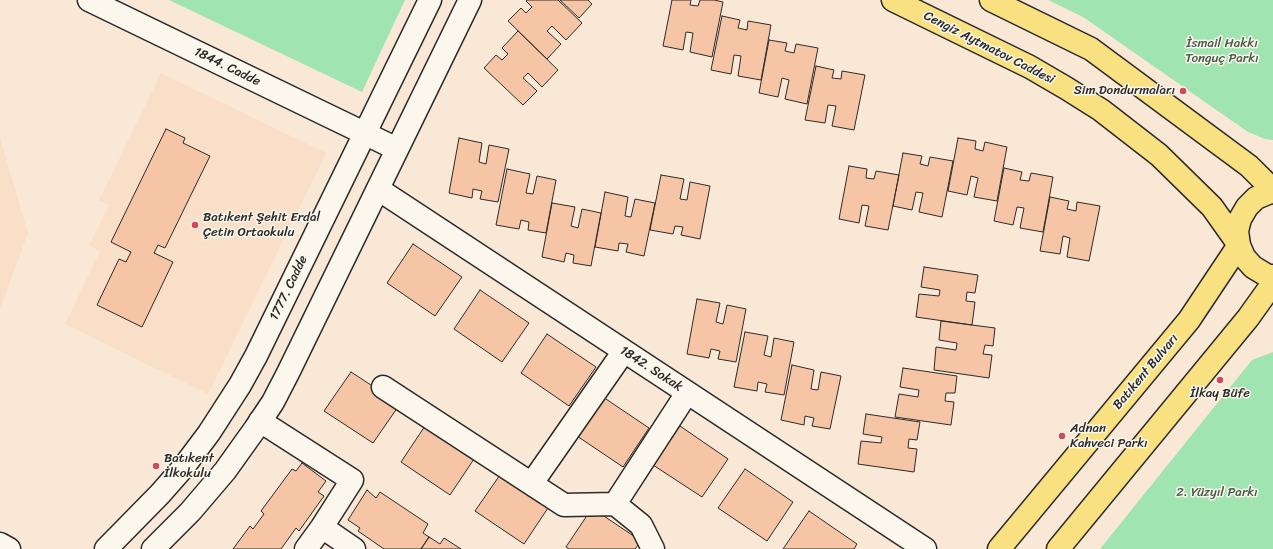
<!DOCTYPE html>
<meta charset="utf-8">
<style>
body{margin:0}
canvas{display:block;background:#fae8d7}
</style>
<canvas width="1273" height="549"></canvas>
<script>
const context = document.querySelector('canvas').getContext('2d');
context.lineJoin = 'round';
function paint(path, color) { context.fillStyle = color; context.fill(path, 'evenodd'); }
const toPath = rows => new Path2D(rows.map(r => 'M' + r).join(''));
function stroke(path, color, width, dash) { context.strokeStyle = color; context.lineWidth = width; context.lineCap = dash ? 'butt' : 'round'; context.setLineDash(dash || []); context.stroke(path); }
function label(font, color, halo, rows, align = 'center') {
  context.font = font + ' Sriracha,sans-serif'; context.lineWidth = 3; context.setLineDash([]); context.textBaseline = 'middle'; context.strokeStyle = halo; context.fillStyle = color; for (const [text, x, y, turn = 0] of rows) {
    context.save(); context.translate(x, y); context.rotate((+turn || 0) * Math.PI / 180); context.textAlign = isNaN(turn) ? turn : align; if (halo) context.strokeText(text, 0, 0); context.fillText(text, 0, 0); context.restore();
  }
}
const built = toPath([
 [161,73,326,153,208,394,65,324,100,251,89,246,109,205,99,200],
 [0,138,28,233,0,309]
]);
const green = toPath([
 [169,0,405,0,362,92],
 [1048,0,1273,0,1273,140,1265,139,1248,132,1083,17],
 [1273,352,1273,549,1100,549,1252,360]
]);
const building = toPath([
 [527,0,558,0,582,23,566,40,552,26,547,31,561,44,547,59,508,21,521,8,526,13,532,7,526,1,527,0],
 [560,0,588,0,592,4,579,18,560,0],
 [672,0,691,0,690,5,698,6,700,0,714,0,723,2,712,57,690,52,693,33,686,32,683,50,663,46,672,0],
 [722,16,740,20,738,28,747,30,748,21,771,25,761,80,738,76,741,56,734,55,731,74,711,70,722,16],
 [518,31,558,70,542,87,528,73,523,78,537,91,523,105,484,68,496,55,502,60,508,54,502,48,518,31],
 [769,40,787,43,785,51,794,53,796,44,818,48,807,104,785,99,789,80,782,78,778,97,759,93,769,40],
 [816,66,834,70,832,78,841,79,842,71,865,75,854,130,832,126,836,106,828,105,825,123,805,120,816,66],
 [166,129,185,138,183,143,210,156,165,248,158,245,154,253,173,262,142,327,97,305,119,259,126,262,131,252,111,242,166,129],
 [459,138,482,143,479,162,486,164,489,145,509,149,498,202,480,199,482,191,473,189,472,198,449,193,459,138],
 [958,138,976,141,975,149,983,151,985,142,1007,147,997,201,974,197,978,178,971,176,967,195,948,191,958,138],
 [903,153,922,156,920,164,928,166,930,157,953,161,942,217,919,212,923,193,916,192,912,210,893,206,903,153],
 [849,166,867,169,866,178,874,179,876,171,899,175,888,230,865,226,869,206,862,205,859,223,839,219,849,166],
 [1004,168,1022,172,1020,180,1029,181,1031,173,1053,177,1043,232,1020,228,1024,208,1017,207,1013,225,994,221,1004,168],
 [507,169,530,174,526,193,533,194,537,176,556,180,546,233,528,230,529,222,521,220,519,229,496,225,507,169],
 [661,175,684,179,680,199,687,200,690,182,710,186,700,239,681,235,683,227,675,226,673,234,650,230,661,175],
 [605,192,628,197,625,216,631,217,635,199,655,203,644,256,626,252,628,244,619,243,618,251,595,247,605,192],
 [1050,197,1069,201,1067,209,1076,211,1077,202,1100,206,1089,261,1067,257,1070,238,1063,236,1060,254,1040,251,1050,197],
 [552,203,575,207,571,226,578,228,582,209,601,213,591,266,573,263,574,255,566,253,564,262,542,257,552,203],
 [413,244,462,277,435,316,387,283,413,244],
 [924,267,978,275,975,293,967,292,966,301,975,302,972,325,916,317,919,294,939,296,940,290,921,287,924,267],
 [480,290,529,323,502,362,454,329,480,290],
 [697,299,720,303,716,322,723,324,727,305,746,309,736,362,718,359,720,351,711,349,709,358,687,354,697,299],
 [941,321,995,328,993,346,985,345,983,354,992,355,989,378,934,370,936,347,956,350,957,343,939,340,941,321],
 [745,332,768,336,764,355,771,357,774,338,794,342,784,395,765,392,767,384,758,382,757,391,734,387,745,332],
 [547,334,596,367,569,406,521,373,547,334],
 [792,365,814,370,811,389,818,390,821,372,841,376,830,429,812,426,814,418,805,416,804,425,781,420,792,365],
 [903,368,957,376,955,393,946,393,945,401,954,402,951,425,895,417,899,394,918,397,919,390,900,387,903,368],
 [351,372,400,404,373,443,324,411,351,372],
 [600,395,649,428,623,467,574,434,600,395],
 [866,414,920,422,917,440,909,439,908,448,917,449,914,472,858,464,861,441,881,443,882,437,863,434,866,414],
 [427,423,476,456,450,495,401,462,427,423],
 [680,426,728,459,702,497,653,465,680,426],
 [302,463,326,481,318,492,324,496,299,531,296,528,281,549,233,549,250,526,253,529,264,514,261,511,292,469,296,471,302,463],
 [745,469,793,502,767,541,718,508,745,469],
 [502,472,550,505,524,544,475,511,502,472],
 [367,490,376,498,380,492,428,524,423,533,429,537,421,549,384,549,358,531,360,528,348,520,367,490],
 [592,508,641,541,635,549,569,549,566,547,592,508],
 [809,511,857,544,854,549,783,549,809,511],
 [429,537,440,544,444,538,461,549,421,549,429,537]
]);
const minor = toPath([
 [378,189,925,549],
 [383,387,564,505,615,504,641,525,653,549],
 [260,421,352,480,322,527],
 [532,483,624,351],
 [615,504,687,393],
 [306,549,322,527,354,549]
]);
const tertiary = toPath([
 [89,0,364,133],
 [0,544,9,549]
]);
const secondary = toPath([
 [364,133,397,149],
 [106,549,160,494,182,469,209,433,240,385,256,356,430,0],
 [153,549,190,512,225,471,255,429,273,402,288,373,470,0]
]);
const primary = toPath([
 [893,0,1030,67,1066,88,1101,110,1159,155,1212,207,1239,245,1244,257,1253,267,1268,276,1273,276],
 [991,0,1091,49,1249,166,1273,190],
 [999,549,1189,320,1239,245,1237,231,1240,219,1247,207,1256,198,1268,193,1273,192],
 [1058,549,1248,318,1273,283]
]);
const markers = [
 [1183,91,4,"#d1495b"],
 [195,225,4,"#d1495b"],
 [1220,380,4,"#d1495b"],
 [1062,436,4,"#d1495b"],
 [156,466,4,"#d1495b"]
];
const parkNames = [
 ["İsmail Hakkı",1222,44],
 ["Tonguç Parkı",1222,59],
 ["2. Yüzyıl Parkı",1217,493]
];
const streetNames = [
 ["Cengiz Aytmatov Caddesi",989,48,27],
 ["1844. Cadde",227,67,26],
 ["1777. Cadde",289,288,-64],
 ["1842. Sokak",651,369,33],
 ["Batıkent Bulvarı",1146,372,-50]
];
const poiNames = [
 ["Sim Dondurmaları",1175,91,"right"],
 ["Batıkent Şehit Erdal",203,218],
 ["Çetin Ortaokulu",203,233],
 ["İlkay Büfe",1220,394,"center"],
 ["Adnan",1070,429],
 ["Kahveci Parkı",1070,444],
 ["Batıkent",164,459],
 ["İlkokulu",164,474]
];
paint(built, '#f9dec8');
paint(green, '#a0e5b1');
paint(building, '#f6c5a6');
stroke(building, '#2b2b2b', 1);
stroke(minor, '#2b2b2b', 25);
stroke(tertiary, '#2b2b2b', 25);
stroke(secondary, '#2b2b2b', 25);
stroke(primary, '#2b2b2b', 25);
stroke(minor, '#fbf7ec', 22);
stroke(tertiary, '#fbf7ec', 22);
stroke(secondary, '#fbf7ec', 22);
stroke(primary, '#f9e181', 22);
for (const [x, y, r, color] of markers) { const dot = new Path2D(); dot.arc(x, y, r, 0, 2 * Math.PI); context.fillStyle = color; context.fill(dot); stroke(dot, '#fbf7ec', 1.5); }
label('13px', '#485a4c', '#fbf7ec', parkNames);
label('13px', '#2b2b2b', '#fbf7ec', streetNames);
label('13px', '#2b2b2b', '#fbf7ec', poiNames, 'left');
</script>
